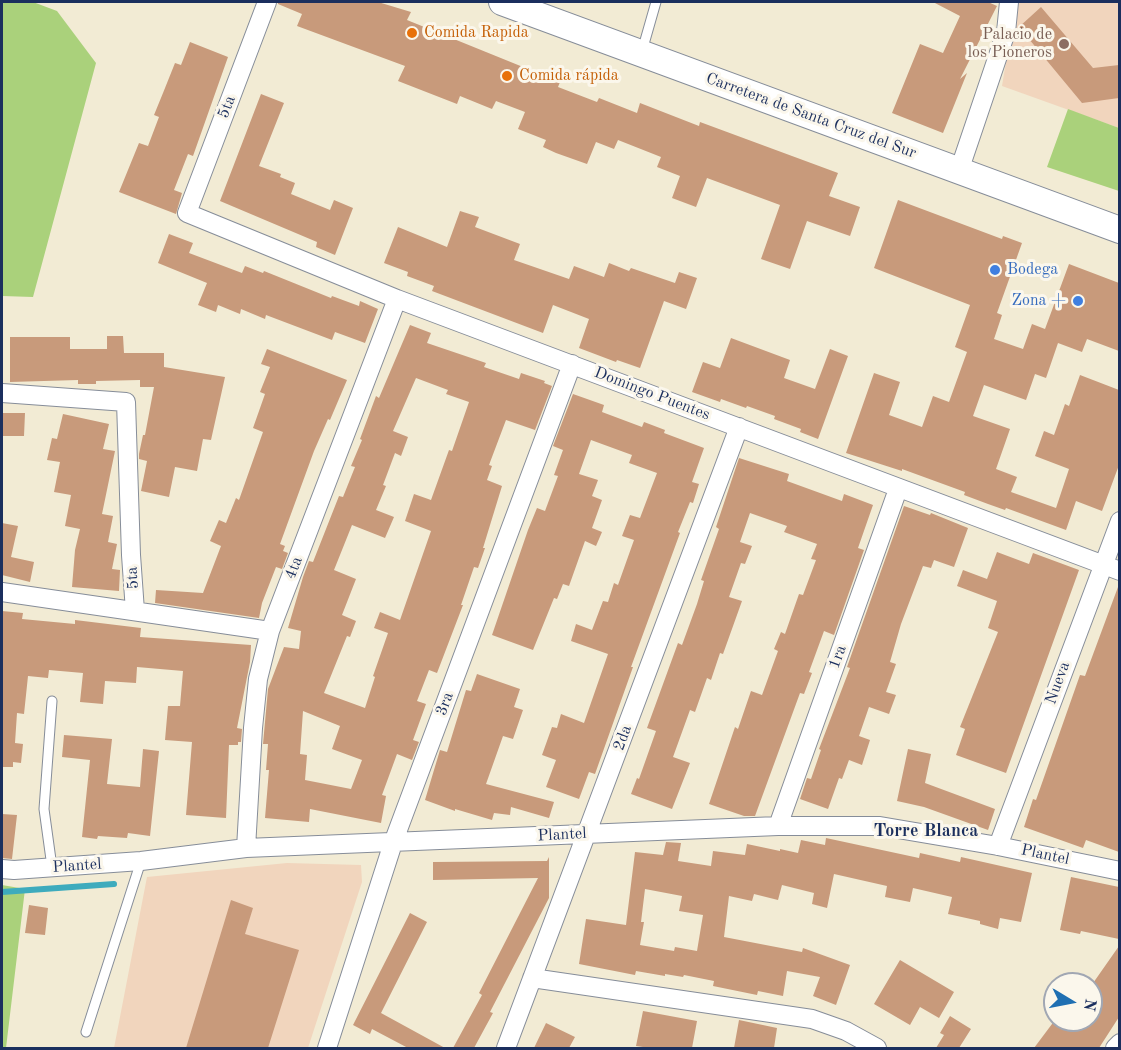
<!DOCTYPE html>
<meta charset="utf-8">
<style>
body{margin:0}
#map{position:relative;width:1121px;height:1050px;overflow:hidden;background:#f2ebd4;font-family:"Old Standard TT",serif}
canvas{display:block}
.frame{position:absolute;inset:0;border:3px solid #1b2f5e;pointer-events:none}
.north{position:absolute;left:1043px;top:972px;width:60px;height:60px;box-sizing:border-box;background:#fbf7ec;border:2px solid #a1a7b3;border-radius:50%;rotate:100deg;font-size:16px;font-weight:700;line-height:24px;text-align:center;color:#1b2f5e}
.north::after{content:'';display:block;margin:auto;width:21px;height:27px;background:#1f6fb2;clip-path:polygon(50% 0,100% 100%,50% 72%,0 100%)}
</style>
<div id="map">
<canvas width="1121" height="1050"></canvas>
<div class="frame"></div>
<div class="north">N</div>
</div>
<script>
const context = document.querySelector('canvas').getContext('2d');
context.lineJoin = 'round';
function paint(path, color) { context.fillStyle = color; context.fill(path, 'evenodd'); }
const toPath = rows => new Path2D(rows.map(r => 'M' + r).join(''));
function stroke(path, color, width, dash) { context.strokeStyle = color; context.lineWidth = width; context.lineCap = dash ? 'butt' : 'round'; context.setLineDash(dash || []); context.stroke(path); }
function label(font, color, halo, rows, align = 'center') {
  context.font = font + ' "Old Standard TT",serif'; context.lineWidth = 6; context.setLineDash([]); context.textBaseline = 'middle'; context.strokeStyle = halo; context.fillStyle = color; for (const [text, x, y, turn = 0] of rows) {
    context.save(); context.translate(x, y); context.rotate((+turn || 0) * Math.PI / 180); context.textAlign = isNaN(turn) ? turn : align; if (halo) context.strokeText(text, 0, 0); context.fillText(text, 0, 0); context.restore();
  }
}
const built = toPath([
 [1016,2,1119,2,1119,128,1002,86],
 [287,863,361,865,362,882,308,1048,114,1048,147,877]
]);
const green = toPath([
 [2,2,33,2,57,11,96,63,33,297,2,296],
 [1068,109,1119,128,1119,191,1047,167],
 [2,885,25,889,6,1048,2,1048]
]);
const stream = toPath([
 [2,892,114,884]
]);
const building = toPath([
 [278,2,378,2,411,12,407,20,560,82,558,87,597,102,599,98,637,113,640,103,699,126,700,122,838,173,829,196,860,207,850,236,807,221,790,269,761,259,780,205,707,178,696,207,672,198,680,176,657,167,661,157,618,140,614,149,596,142,587,164,556,153,543,147,546,140,518,129,525,112,496,101,492,109,460,96,457,104,398,81,405,66,297,26,302,14,278,4],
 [933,2,988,2,997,6,960,79,967,73,943,133,892,113,920,44,943,53,960,16],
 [1041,7,1093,68,1119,65,1119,98,1082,103,1019,27],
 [190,42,228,57,193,156,188,154,174,190,182,193,176,214,119,192,139,143,148,146,159,117,154,115,163,93,175,63,181,65],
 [261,94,284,103,259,166,281,174,280,177,295,183,291,194,330,210,334,200,353,208,335,255,316,247,317,242,220,201],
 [898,200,1002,239,1003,236,1022,243,997,313,1002,315,994,339,1023,349,1032,324,1045,329,1069,264,1119,283,1119,351,1087,339,1082,352,1058,343,1046,378,1035,374,1026,400,984,385,973,416,1010,429,996,469,1017,477,1011,492,1056,508,1069,469,1035,456,1044,431,1054,435,1065,404,1069,406,1080,375,1119,390,1119,465,1102,511,1076,501,1066,530,1006,508,1005,510,988,504,964,495,965,492,902,469,902,471,846,453,874,373,900,382,889,415,922,427,933,396,949,402,967,352,955,347,970,305,874,268],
 [460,211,479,217,475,227,520,244,514,260,569,279,574,266,604,277,609,263,629,271,631,268,675,283,679,272,697,278,686,309,664,301,640,368,617,360,616,362,579,348,589,319,553,305,543,333,432,291,434,286,407,276,408,272,384,263,398,227,447,247],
 [169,234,193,243,189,253,242,273,245,266,263,273,264,271,331,298,332,296,359,306,360,301,378,309,365,343,335,332,332,340,266,315,265,319,241,309,240,314,218,305,216,312,198,305,207,283,158,263],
 [410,325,431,333,427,343,486,363,484,367,519,379,521,373,545,381,544,383,552,386,535,430,506,420,489,465,492,466,487,480,502,486,483,548,485,548,478,568,474,567,461,605,463,605,437,673,429,670,417,701,426,704,413,740,419,742,412,760,397,754,382,795,386,796,381,823,310,809,309,822,265,818,269,770,266,770,268,744,263,744,268,689,284,647,299,649,301,631,288,628,303,577,309,561,313,562,339,496,343,497,355,467,351,466,362,440,360,439,376,396,379,398],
 [416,378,448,390,446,394,469,402,452,451,449,450,431,500,414,494,405,521,431,531,400,620,380,612,374,628,388,633,373,676,375,677,365,708,324,693,347,636,350,637,356,621,342,615,356,579,334,570,352,525,385,538,394,517,376,510,386,486,383,485,395,453,401,456,408,437,393,431],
 [303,711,340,726,332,749,362,760,351,789,305,780,307,755,300,754],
 [107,336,123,336,124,353,164,353,164,367,225,377,211,440,203,439,197,471,175,467,169,497,141,491,147,461,139,459,139,454,143,435,145,435,154,387,140,387,140,380,96,381,96,384,78,384,78,380,10,382,10,337,70,337,70,349,107,349],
 [731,338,790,360,784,378,815,389,830,349,848,356,818,439,800,432,801,429,774,419,775,416,747,406,746,408,721,399,720,402,692,392,703,362,720,368],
 [267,349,347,380,330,420,328,419,314,451,280,544,285,546,283,551,288,553,282,569,276,567,262,603,259,618,155,603,156,590,203,593,221,546,210,541,219,520,226,523,236,498,239,500,263,432,253,428,265,394,260,392,270,367,261,364],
 [573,394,604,405,602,412,642,427,644,422,665,430,664,433,704,448,692,482,699,484,693,503,690,502,678,532,680,533,631,667,633,667,595,774,589,772,579,799,546,787,556,760,542,755,552,727,557,728,561,714,584,723,608,654,571,641,576,624,592,630,603,601,608,602,614,583,618,585,634,540,622,536,630,515,640,518,657,473,629,463,632,455,591,440,579,474,598,480,592,496,602,500,592,528,602,532,596,546,585,541,569,586,563,584,557,599,554,598,533,650,492,635,528,530,537,508,545,511,558,476,554,475,563,450,553,446],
 [2,413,25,413,24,436,2,436],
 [63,414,109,424,103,449,115,451,102,514,113,516,108,542,117,544,112,569,120,570,119,591,72,587,75,550,80,529,65,526,71,495,54,492,60,462,47,460,52,438,57,439],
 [739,458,789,474,787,481,842,501,844,494,873,505,858,548,864,550,834,635,824,631,809,672,812,673,804,694,800,693,755,816,744,816,709,804,735,727,738,729,751,691,762,695,778,651,774,649,781,632,785,634,799,594,803,595,816,560,811,559,817,544,784,532,787,526,750,513,740,542,752,546,745,564,741,563,729,597,742,601,723,654,720,653,711,680,707,678,695,712,690,710,673,757,690,763,672,809,631,794,637,778,639,779,656,731,647,728,678,643,682,645,697,604,704,581,701,580,719,529,716,527],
 [904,506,930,515,931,513,968,528,954,567,934,560,931,568,923,566,901,624,890,662,896,664,886,692,896,695,889,714,869,707,859,736,870,740,862,765,849,760,842,779,839,778,828,809,800,799,807,778,811,779,821,750,819,749,850,668,847,667],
 [2,523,18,526,11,557,34,562,30,582,2,575],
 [997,552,1029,564,1033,553,1079,570,1006,773,956,755,965,729,960,727,998,632,988,628,997,601,957,586,963,570,987,579],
 [1118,587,1119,587,1119,852,1086,840,1083,848,1024,827,1033,799,1036,800,1080,675,1085,676],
 [2,611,23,613,22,619,75,624,75,620,141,628,140,637,251,645,250,662,237,728,242,729,241,742,238,742,238,745,229,745,226,818,186,815,192,742,165,740,168,706,180,706,183,671,137,667,136,683,105,681,103,704,80,702,83,673,49,670,48,678,28,676,24,714,17,713,15,743,23,744,21,763,13,762,13,767,2,767],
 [477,674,520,689,514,707,523,710,513,739,503,736,486,784,554,802,549,818,511,807,510,815,494,813,492,820,455,809,455,811,425,800,440,750,447,752,466,690,471,691],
 [64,735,112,739,107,784,140,787,143,749,159,751,150,836,128,833,127,838,98,836,97,839,82,837,90,760,62,757],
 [908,749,931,754,925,783,995,809,988,830,924,807,897,801],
 [2,814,17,815,12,859,2,858],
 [826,838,919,858,920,853,960,862,961,857,1032,873,1021,922,1000,918,998,929,980,924,980,921,948,914,952,897,913,888,910,902,885,897,887,886,834,874,827,908,812,904,814,893,782,885,778,900,754,894,752,901,729,896,724,937,802,952,803,948,850,965,836,1005,813,996,820,977,787,971,783,996,758,991,757,995,713,986,714,981,684,975,683,977,665,974,665,976,636,971,635,975,579,964,586,919,626,925,635,852,663,855,666,842,681,843,678,861,711,866,713,851,745,855,747,844,780,851,780,849,798,853,801,840,825,845],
 [645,889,682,896,679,911,703,915,697,951,675,947,674,951,640,945,644,922,641,922],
 [549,857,549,898,490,1012,493,1013,474,1048,453,1048,482,995,479,993,538,878,433,880,433,862,547,861],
 [1071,877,1119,887,1119,939,1081,931,1080,934,1060,930],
 [231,900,253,908,245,934,299,950,268,1048,186,1048],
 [29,905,48,908,45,935,25,933],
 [410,913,427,922,381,1013,445,1048,408,1048,372,1029,370,1034,353,1025],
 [1119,946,1119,1017,1099,1048,1034,1048,1055,1020,1091,1020,1091,986],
 [900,960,954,992,939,1018,920,1007,910,1025,874,1004],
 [643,1011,697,1021,692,1048,650,1048,636,1046],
 [950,1016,971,1029,959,1048,936,1048,944,1035,940,1033],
 [739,1020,777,1028,774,1048,734,1048],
 [546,1023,575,1037,569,1048,534,1048]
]);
const lane = toPath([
 [642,51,656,2],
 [52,867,44,809,52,701],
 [86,1032,141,861]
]);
const street = toPath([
 [267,2,187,213,397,299,1120,571],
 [959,171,1006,32,1009,2],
 [2,393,126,402,131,555,135,611],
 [2,592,270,631],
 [778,826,898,489],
 [998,846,1120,521],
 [246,848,253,728,258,679,270,631,397,299],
 [2,869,14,870,141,861,246,848,778,826,880,826,998,846,1120,871],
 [532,978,812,1019,846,1031,877,1048],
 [327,1048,393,843,572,364],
 [506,1048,739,427],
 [1115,1048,1120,1043]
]);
const secondary = toPath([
 [502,2,1120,230]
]);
const markers = [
 [412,33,6,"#e8710a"],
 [1064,44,6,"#8d6e63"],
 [507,76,6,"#e8710a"],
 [995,270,6,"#3f7fe0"],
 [1078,301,6,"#3f7fe0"]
];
const foodNames = [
 ["Comida Rapida",424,33],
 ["Comida rápida",519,76]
];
const educationNames = [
 ["Palacio de",1052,35],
 ["los Pioneros",1052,53]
];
const streetNames = [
 ["5ta",227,107,-69],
 ["Carretera de Santa Cruz del Sur",811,116,20],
 ["Domingo Puentes",652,394,21],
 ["4ta",294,568,-69],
 ["5ta",133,578,-94],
 ["1ra",838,657,-70],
 ["Nueva",1058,683,-70],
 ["3ra",445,704,-69],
 ["2da",623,738,-70],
 ["Plantel",562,835,-3],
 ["Plantel",1045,855,12],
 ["Plantel",77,866,-4]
];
const shopNames = [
 ["Bodega",1007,270],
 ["Zona +",1066,301,"right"]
];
const neighbourhoodNames = [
 ["Torre Blanca",926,831]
];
paint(built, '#f1d5bd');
paint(green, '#aad17b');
stroke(stream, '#3eabbd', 6);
paint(building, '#c89a7b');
stroke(lane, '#868d99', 11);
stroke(street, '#868d99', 20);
stroke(secondary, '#868d99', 28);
stroke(lane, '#fff', 9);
stroke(street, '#fff', 18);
stroke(secondary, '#fff', 26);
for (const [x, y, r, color] of markers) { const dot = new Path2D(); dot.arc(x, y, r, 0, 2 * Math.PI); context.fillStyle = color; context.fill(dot); stroke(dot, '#fbf7ec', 2); }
label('16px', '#c56008', '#fbf7ec', foodNames, 'left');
label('16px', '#785e54', '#fbf7ec', educationNames, 'right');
label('16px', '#1b2f5e', '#fbf7ec', streetNames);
label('16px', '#366cbe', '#fbf7ec', shopNames, 'left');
label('bold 18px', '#1b2f5e', '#fbf7ec', neighbourhoodNames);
</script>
